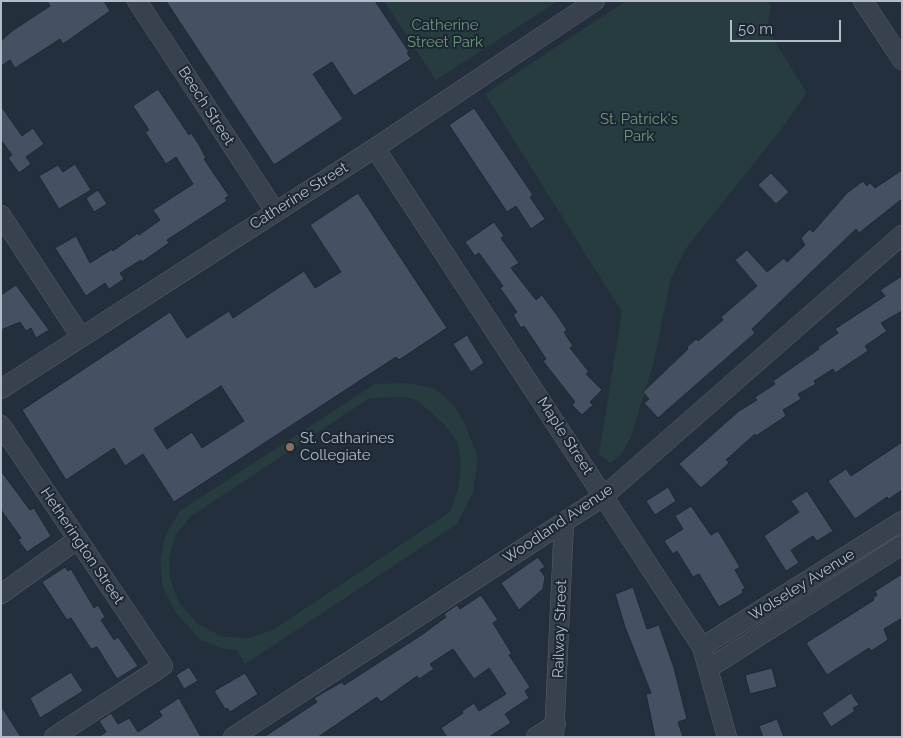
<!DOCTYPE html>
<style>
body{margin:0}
#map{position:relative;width:903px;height:738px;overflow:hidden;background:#242f3e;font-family:Raleway,sans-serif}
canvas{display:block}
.frame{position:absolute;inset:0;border:2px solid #b4bcc9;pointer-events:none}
.scale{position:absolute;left:730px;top:20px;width:111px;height:22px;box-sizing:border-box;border:2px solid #b4bcc9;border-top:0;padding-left:6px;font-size:15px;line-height:18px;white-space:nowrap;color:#b4bcc9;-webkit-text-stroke:4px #1d2633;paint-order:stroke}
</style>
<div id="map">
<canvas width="903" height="738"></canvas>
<div class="frame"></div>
<div class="scale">50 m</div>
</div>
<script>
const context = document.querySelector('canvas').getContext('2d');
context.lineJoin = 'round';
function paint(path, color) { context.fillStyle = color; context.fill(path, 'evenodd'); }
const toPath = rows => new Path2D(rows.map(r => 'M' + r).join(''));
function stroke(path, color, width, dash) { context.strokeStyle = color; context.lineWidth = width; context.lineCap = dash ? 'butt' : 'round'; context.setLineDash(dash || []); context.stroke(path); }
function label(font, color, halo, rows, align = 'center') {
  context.font = font + ' Raleway,sans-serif'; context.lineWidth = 4; context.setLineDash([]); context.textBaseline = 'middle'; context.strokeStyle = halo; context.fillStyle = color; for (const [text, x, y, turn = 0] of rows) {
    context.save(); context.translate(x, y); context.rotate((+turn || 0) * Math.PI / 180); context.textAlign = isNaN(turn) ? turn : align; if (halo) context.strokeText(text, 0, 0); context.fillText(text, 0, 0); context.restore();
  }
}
const green = toPath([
 [384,1,558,1,436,80],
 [626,1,768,1,771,6,767,29,807,93,783,127,687,247,671,278,654,361,631,437,622,454,610,463,599,454,622,312,485,94],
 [408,383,435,389,453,404,464,422,478,457,473,493,457,524,245,664,236,650,220,648,201,640,176,613,163,588,160,560,166,534,180,511,375,384],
 [406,397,418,401,444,424,457,441,461,461,459,486,450,512,273,630,249,638,223,637,198,624,180,604,170,579,169,558,175,536,191,516,370,398]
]);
const building = toPath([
 [47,1,104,1,110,11,63,44,60,39,15,68,10,60,1,66,1,41,12,31,50,6,47,1],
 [166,1,375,1,409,52,407,53,411,59,354,96,332,62,313,74,343,119,274,165,166,1],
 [158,89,189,135,191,133,198,143,206,158,204,159,229,196,225,198,227,201,167,240,169,243,142,262,141,260,120,273,124,279,109,289,105,283,86,296,55,248,76,236,90,263,112,249,113,251,138,233,139,235,160,220,153,210,193,184,176,157,166,164,145,132,149,130,133,106,158,89],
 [1,106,22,136,33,128,44,144,26,157,31,164,19,173,8,158,12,155,1,140,1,106],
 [474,108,533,195,530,197,545,219,531,229,516,206,507,212,449,125,474,108],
 [75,164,91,190,59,209,39,176,58,165,63,172,75,164],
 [902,170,902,199,859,233,856,229,752,329,755,333,658,418,644,403,649,399,643,392,688,349,687,347,696,339,698,341,723,320,721,317,757,286,735,260,747,250,767,272,784,258,787,262,805,245,801,238,810,229,813,232,847,193,863,181,867,186,870,183,875,188,902,170],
 [771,173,789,192,776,204,758,185,771,173],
 [98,190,107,204,94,212,86,198,98,190],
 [358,193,447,328,399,360,396,357,174,502,143,454,125,466,114,448,66,480,22,410,170,312,187,338,229,311,233,318,304,271,315,288,341,272,310,225,358,193],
 [221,386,244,421,202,448,192,432,167,449,154,429,221,386],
 [494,222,504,236,501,238,519,263,511,268,536,300,542,295,559,318,567,330,564,332,573,346,570,348,589,372,586,374,602,390,590,402,593,405,582,415,572,405,575,402,543,361,546,359,524,326,521,328,513,315,517,312,500,288,503,286,479,253,475,256,465,242,494,222],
 [902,276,902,311,881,323,887,331,865,346,868,351,835,373,833,369,814,381,816,384,798,394,801,399,783,410,786,416,756,436,755,434,726,460,729,462,727,465,701,488,679,464,739,411,757,400,755,397,775,384,773,381,819,349,818,347,838,333,835,329,885,296,880,290,902,276],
 [16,285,49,330,36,338,31,328,26,331,20,322,1,330,1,295,16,285],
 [467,335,484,363,471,372,453,344,467,335],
 [902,442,902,490,889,499,887,497,855,519,828,481,846,469,851,476,902,442],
 [1,471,30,510,34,508,51,536,27,552,18,540,21,538,1,510,1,471],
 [668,487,676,501,655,515,646,501,668,487],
 [807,491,833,531,817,541,813,536,791,550,799,563,786,571,764,536,799,512,791,501,807,491],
 [691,506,711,535,718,531,740,567,735,570,745,588,742,590,743,593,719,607,699,574,693,577,677,551,673,554,664,541,683,529,675,516,691,506],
 [538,557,545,567,540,570,545,577,543,589,519,610,501,583,538,557],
 [65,567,68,571,71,569,94,608,98,605,105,617,101,620,114,640,118,637,138,666,117,679,97,647,91,649,71,618,67,620,42,582,65,567],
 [902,574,902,618,884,629,888,640,871,651,869,648,827,675,806,643,874,600,873,598,877,595,875,591,902,574],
 [633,587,647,629,659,625,674,668,687,719,678,722,683,737,655,737,646,694,651,693,625,627,615,594,633,587],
 [481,595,498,620,493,623,512,654,509,655,530,687,525,691,529,698,505,714,511,723,489,737,447,737,441,728,463,713,462,711,474,703,479,711,506,694,489,668,474,679,453,649,430,664,434,669,419,679,417,676,381,702,377,697,318,737,264,737,317,702,314,698,342,682,344,685,423,634,446,617,444,614,457,605,460,609,481,595],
 [189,667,198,681,184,689,176,675,189,667],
 [772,668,777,687,750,694,745,675,772,668],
 [71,672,83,691,40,718,30,698,71,672],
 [245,673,258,694,230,712,227,708,225,709,214,691,245,673],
 [851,693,859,705,853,708,855,711,831,727,822,713,851,693],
 [179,698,201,737,98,737,106,732,99,721,111,713,118,724,129,718,138,732,162,716,159,711,179,698],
 [1,706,21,737,1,737,1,706],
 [777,719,784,737,763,737,759,726,777,719]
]);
const minor = toPath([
 [137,1,275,211],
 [863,1,902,60],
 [375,148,702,647,727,737],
 [1,215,81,337],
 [1,389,375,148,595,1],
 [1,425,163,666,54,737],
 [1,594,78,539],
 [702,647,902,521],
 [709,668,902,545],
 [233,737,604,496,902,235],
 [536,737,556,724],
 [554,737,564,522]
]);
const markers = [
 [290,447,5,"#8d6e63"]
];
const parkNames = [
 ["Catherine",445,25],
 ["Street Park",445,42],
 ["St. Patrick's",639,119],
 ["Park",639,136]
];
const streetNames = [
 ["Beech Street",206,106,57],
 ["Catherine Street",299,196,-32],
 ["Maple Street",565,436,57],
 ["Woodland Avenue",558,524,-34],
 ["Hetherington Street",82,546,56],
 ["Wolseley Avenue",802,585,-32],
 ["Railway Street",560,629,-88]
];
const poiNames = [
 ["St. Catharines",300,438],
 ["Collegiate",300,455]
];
paint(green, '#263c3f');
paint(building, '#455162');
stroke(building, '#1f2835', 1);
stroke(minor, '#565f6c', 20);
stroke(minor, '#38414e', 19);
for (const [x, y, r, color] of markers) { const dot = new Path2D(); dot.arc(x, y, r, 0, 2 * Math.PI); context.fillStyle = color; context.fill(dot); stroke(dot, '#1d2633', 2); }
label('15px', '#6b9a76', '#1d2633', parkNames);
label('15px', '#b4bcc9', '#1d2633', streetNames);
label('15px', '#b4bcc9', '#1d2633', poiNames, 'left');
</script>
